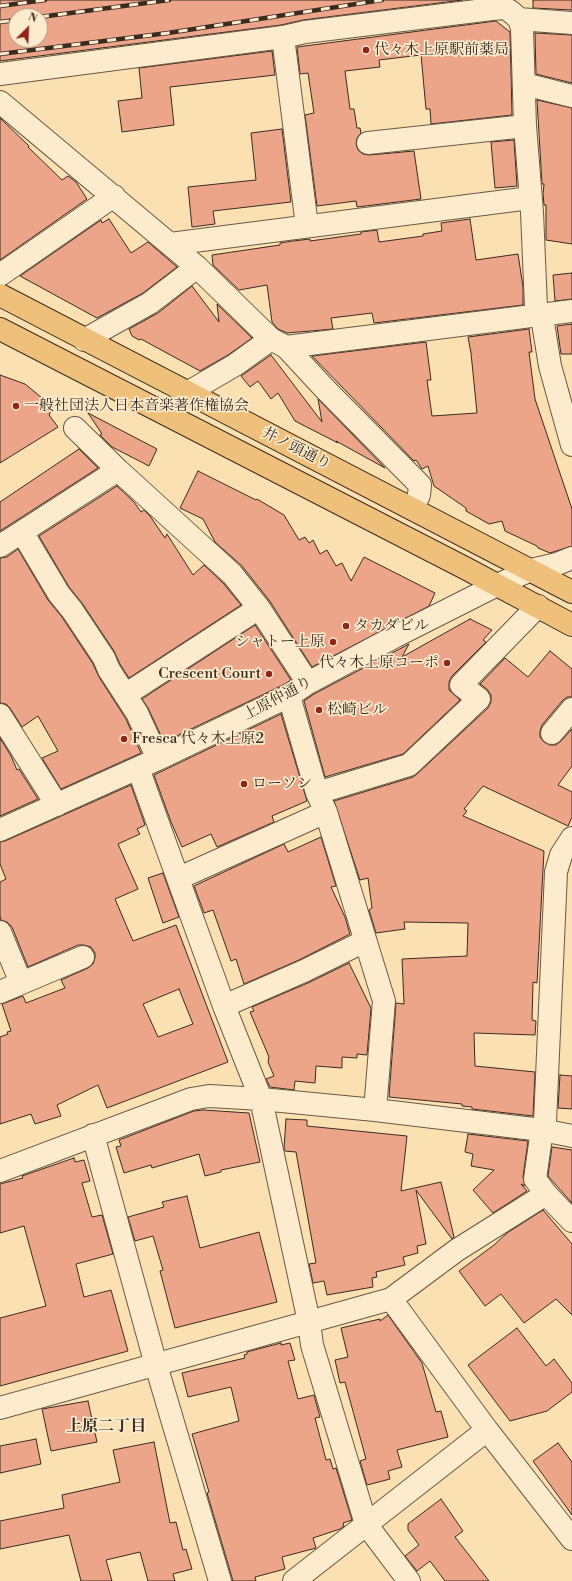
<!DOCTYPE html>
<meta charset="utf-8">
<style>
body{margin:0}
#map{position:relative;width:572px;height:1581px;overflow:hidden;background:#fbe0b2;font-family:"Libre Bodoni",serif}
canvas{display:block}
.north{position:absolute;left:8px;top:8px;width:40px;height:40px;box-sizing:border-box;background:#fcebcd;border:1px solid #ae9e88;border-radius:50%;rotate:24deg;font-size:11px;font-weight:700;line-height:16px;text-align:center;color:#3a2b21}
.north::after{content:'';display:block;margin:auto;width:14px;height:18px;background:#8f2418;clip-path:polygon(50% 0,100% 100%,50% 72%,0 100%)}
</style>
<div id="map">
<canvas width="572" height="1581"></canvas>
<div class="north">N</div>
</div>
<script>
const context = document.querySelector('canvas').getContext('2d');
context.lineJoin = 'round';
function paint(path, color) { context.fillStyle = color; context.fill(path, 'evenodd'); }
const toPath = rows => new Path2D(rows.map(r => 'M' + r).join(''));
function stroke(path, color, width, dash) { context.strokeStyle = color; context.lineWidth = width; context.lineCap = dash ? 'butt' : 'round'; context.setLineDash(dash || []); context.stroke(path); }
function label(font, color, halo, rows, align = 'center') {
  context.font = font + ' "Libre Bodoni","Noto Serif JP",serif'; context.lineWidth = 3.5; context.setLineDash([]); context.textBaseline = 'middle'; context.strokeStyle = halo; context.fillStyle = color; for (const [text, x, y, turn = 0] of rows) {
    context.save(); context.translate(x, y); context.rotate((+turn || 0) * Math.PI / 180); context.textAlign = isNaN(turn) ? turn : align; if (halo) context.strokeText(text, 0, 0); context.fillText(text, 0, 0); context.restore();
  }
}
const building = toPath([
 [0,0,463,0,303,20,281,25,0,61,0,0],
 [16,16,40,16,40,40,16,40,16,16],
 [533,0,572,0,572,10,533,8,533,0],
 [496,21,510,32,512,115,431,124,430,109,426,109,421,55,379,60,380,67,345,71,350,109,354,109,357,128,360,128,361,133,357,138,356,144,358,150,363,154,369,155,414,151,421,199,357,207,356,201,317,206,305,115,314,113,308,73,300,74,297,47,496,21],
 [535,33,572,35,572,83,536,74,535,33],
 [272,51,275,75,170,87,174,125,122,132,118,101,142,98,139,68,272,51],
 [537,100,572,108,572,244,546,240,546,205,544,205,543,194,544,184,542,184,537,100],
 [0,118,29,146,28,147,62,180,68,176,76,182,87,199,0,260,0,118],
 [282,129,291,202,213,211,215,224,192,227,188,187,256,180,251,133,282,129],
 [514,140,517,186,495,188,491,142,514,140],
 [109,219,131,253,148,242,177,267,143,293,97,318,20,276,101,220,102,223,109,219],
 [470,219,476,260,518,254,523,287,523,305,374,323,372,313,331,318,333,329,287,333,278,329,272,322,267,285,239,290,213,265,212,255,280,245,280,243,293,241,310,239,310,241,361,234,361,232,377,230,379,242,423,236,423,234,442,231,441,223,470,219],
 [572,273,572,299,555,301,553,275,572,273],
 [192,286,219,322,217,304,252,338,228,355,200,371,141,339,139,340,132,336,129,329,158,313,192,286],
 [572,324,572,354,561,354,557,326,572,324],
 [529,329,532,352,529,352,535,399,572,509,572,546,550,553,538,548,537,546,505,531,502,521,489,524,466,511,466,508,434,486,428,466,422,469,416,460,414,461,312,356,426,342,431,380,427,380,432,416,477,413,471,353,468,337,529,329],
 [271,355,322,422,318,399,385,468,336,441,338,443,295,421,278,393,271,399,258,381,250,387,241,376,271,355],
 [0,375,25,384,53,407,49,415,58,427,0,463,0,375],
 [88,413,157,449,149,466,112,447,100,435,102,434,88,413],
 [79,449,98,468,0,531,0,502,79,449],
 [198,471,256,500,257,499,284,515,299,540,305,537,309,543,313,540,320,554,327,550,336,566,342,563,351,581,364,557,435,593,429,606,312,667,269,600,242,566,215,542,203,519,180,508,198,471],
 [117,486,134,502,141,512,144,510,150,516,165,538,167,534,193,575,204,565,223,583,241,605,129,678,120,664,114,651,82,603,69,587,39,536,117,486],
 [18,549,48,600,62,617,93,664,99,677,126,719,141,753,61,789,42,758,58,751,38,716,22,727,10,708,6,704,0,703,0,558,7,557,18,549],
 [470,619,492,630,483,640,486,642,452,676,449,682,449,690,460,700,403,754,325,777,304,701,314,694,409,644,402,657,470,619],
 [255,625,291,680,283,685,164,742,148,708,142,699,255,625],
 [550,651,572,669,572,697,567,697,562,701,542,725,540,731,540,737,544,742,550,745,556,745,561,741,572,729,572,766,558,785,572,792,572,817,568,826,483,786,464,809,467,811,463,816,544,851,537,983,533,982,532,1020,536,1021,535,1035,474,1033,475,1066,535,1072,533,1116,472,1109,472,1107,462,1106,462,1104,389,1097,396,1003,404,1004,402,959,467,956,468,923,404,922,405,929,376,933,369,910,372,908,368,878,360,880,334,801,413,777,417,774,488,708,491,702,491,695,487,689,480,684,505,658,528,677,550,651],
 [281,714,307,801,272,816,274,822,217,847,211,834,182,847,171,822,154,775,281,714],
 [0,738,11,756,17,770,19,769,38,799,0,816,0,738],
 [131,785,145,825,137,829,140,834,118,844,138,889,115,899,133,941,176,925,228,1062,107,1108,98,1085,57,1105,61,1116,35,1124,31,1114,0,1124,0,1037,8,1034,7,1032,11,1031,2,1004,23,996,26,1003,65,988,61,980,88,968,93,964,95,958,95,953,91,947,84,945,78,945,28,967,12,927,7,922,1,920,0,916,0,882,6,879,0,864,0,842,5,841,131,785],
 [179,989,193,1024,158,1037,143,1004,179,989],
 [321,837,336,886,331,887,345,917,350,934,299,960,244,984,236,959,231,961,213,910,204,913,194,886,284,844,288,852,321,837],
 [163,873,179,917,163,923,148,878,163,873],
 [349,963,371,1008,367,1055,357,1054,357,1058,342,1057,342,1068,316,1066,315,1083,295,1081,294,1090,270,1087,266,1079,274,1076,268,1062,269,1057,250,1012,254,1011,252,1007,310,982,349,963],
 [560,1075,572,1076,572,1109,558,1108,560,1075],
 [203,1110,249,1113,260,1162,221,1170,221,1172,205,1176,199,1154,152,1168,151,1165,124,1173,116,1147,121,1146,119,1140,194,1111,203,1110],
 [286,1119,307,1120,307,1126,407,1136,401,1191,441,1182,454,1237,452,1239,416,1190,426,1244,417,1246,418,1253,403,1257,405,1265,376,1272,377,1277,372,1278,373,1287,327,1295,324,1281,313,1283,309,1264,316,1263,296,1152,285,1151,284,1149,286,1119],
 [468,1134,528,1141,523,1177,525,1186,521,1184,527,1191,493,1213,473,1190,494,1170,471,1166,473,1154,465,1152,468,1134],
 [552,1147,572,1150,572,1203,548,1176,552,1147],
 [74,1158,75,1162,84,1160,90,1181,82,1183,92,1217,102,1215,113,1254,76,1264,84,1297,111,1290,128,1351,0,1386,0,1318,46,1306,24,1226,0,1233,0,1184,23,1178,22,1176,74,1158],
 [187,1196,200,1248,259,1232,277,1302,175,1328,160,1271,163,1270,153,1236,135,1241,128,1217,164,1207,162,1202,187,1196],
 [543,1210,572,1244,572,1315,556,1299,524,1323,501,1294,485,1306,459,1271,494,1245,507,1233,543,1210],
 [388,1315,422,1363,436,1412,441,1411,448,1437,397,1450,402,1467,388,1471,390,1479,367,1485,360,1461,366,1459,345,1382,340,1383,335,1360,348,1357,341,1328,380,1319,380,1321,388,1315],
 [517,1328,546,1366,554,1359,572,1383,572,1392,547,1411,510,1421,468,1365,517,1328],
 [281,1343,281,1345,290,1343,295,1360,288,1361,298,1399,314,1395,320,1417,315,1418,326,1460,330,1459,333,1469,336,1468,352,1520,343,1523,344,1526,340,1529,313,1538,316,1548,282,1557,285,1569,255,1577,256,1581,233,1581,207,1493,209,1492,192,1434,239,1421,231,1387,188,1397,182,1373,245,1358,244,1355,247,1354,247,1352,281,1343],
 [88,1401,97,1442,51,1451,42,1409,88,1401],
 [36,1439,41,1464,0,1473,0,1446,36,1439],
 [154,1442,170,1523,176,1522,183,1550,186,1549,192,1569,173,1574,175,1581,148,1581,140,1552,106,1560,112,1581,81,1581,69,1535,0,1549,0,1521,64,1508,62,1495,120,1482,113,1450,154,1442],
 [558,1443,572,1462,572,1515,533,1461,558,1443],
 [441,1499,463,1531,455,1537,489,1581,445,1581,430,1561,417,1571,405,1556,419,1545,408,1530,408,1524,441,1499]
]);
const minor = toPath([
 [519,19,572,23],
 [283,37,307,226],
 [0,74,283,37,305,32,492,9,504,8,510,11,519,19,522,28,525,126,532,212,536,307,543,323,550,366,572,445],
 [524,84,572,96],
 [0,102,197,267,271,339,286,347,326,390,420,485,419,495,413,509],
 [368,143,525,126],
 [170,244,530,198],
 [0,275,114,196],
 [84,340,150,303,197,267],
 [286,347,572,311],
 [187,393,235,365,271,339],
 [75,428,118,470,232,574,259,608,308,683],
 [22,532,59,594,72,610,104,658,109,670,137,713,158,759],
 [0,546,118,470],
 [125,695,259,608],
 [289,696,317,793,326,812,384,1001,375,1110],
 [0,715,57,805],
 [552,733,572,709],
 [138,768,224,1006,261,1099,309,1322,312,1345,366,1524,409,1581],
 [317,793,409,765,479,699,461,685,538,606],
 [0,830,158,759,289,696,308,683,396,636,497,585,531,570,557,564,572,558],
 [572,838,561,855,556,872,545,1122,542,1130,535,1179,546,1194,572,1221],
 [179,878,326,812],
 [0,932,21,983],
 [0,992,83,957],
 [224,1006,304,971,365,941],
 [93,1135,156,1365,220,1581],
 [0,1171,191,1099,209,1096,261,1099,375,1110,542,1130,572,1136],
 [391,1299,487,1430,572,1539],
 [0,1408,391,1299,457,1250,546,1194],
 [294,1581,487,1430]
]);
const major = toPath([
 [0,295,572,592],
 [0,329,465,568,572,625]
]);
const rail = toPath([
 [0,6,45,0],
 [40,17,169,0],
 [0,22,16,20],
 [0,54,168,33,382,0]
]);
const markers = [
 [366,50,4,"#8f2418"],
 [16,406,4,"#8f2418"],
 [346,626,4,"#8f2418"],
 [333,642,4,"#8f2418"],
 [447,663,4,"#8f2418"],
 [269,674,4,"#8f2418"],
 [319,710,4,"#8f2418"],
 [124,739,4,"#8f2418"],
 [244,784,4,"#8f2418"]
];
const poiNames = [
 ["代々木上原駅前薬局",374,50],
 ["一般社団法人日本音楽著作権協会",24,406],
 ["タカダビル",354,626],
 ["シャトー上原",325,642,"right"],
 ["代々木上原コーポ",439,663,"right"],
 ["Crescent Court",261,674,"right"],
 ["松崎ビル",327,710],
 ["Fresca 代々木上原2",132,739],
 ["ローソン",252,784]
];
const streetNames = [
 ["井ノ頭通り",296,449,27],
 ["上原仲通り",278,699,-28]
];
const neighbourhoodNames = [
 ["上原二丁目",106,1427]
];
paint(building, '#eca589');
stroke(building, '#3a2b21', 1);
stroke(minor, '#6a5845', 24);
stroke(major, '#3a2b21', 24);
stroke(minor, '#fcebcd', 22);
stroke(major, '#eec079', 22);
stroke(rail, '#3a2b21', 4.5);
stroke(rail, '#fcebcd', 3, [9]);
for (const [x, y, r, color] of markers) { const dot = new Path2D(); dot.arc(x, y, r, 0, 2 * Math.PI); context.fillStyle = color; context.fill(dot); stroke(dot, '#fcebcd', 1.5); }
label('15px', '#3a2b21', '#fcebcd', poiNames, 'left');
label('15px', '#3a2b21', '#fcebcd', streetNames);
label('bold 16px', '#3a2b21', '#fcebcd', neighbourhoodNames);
</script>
